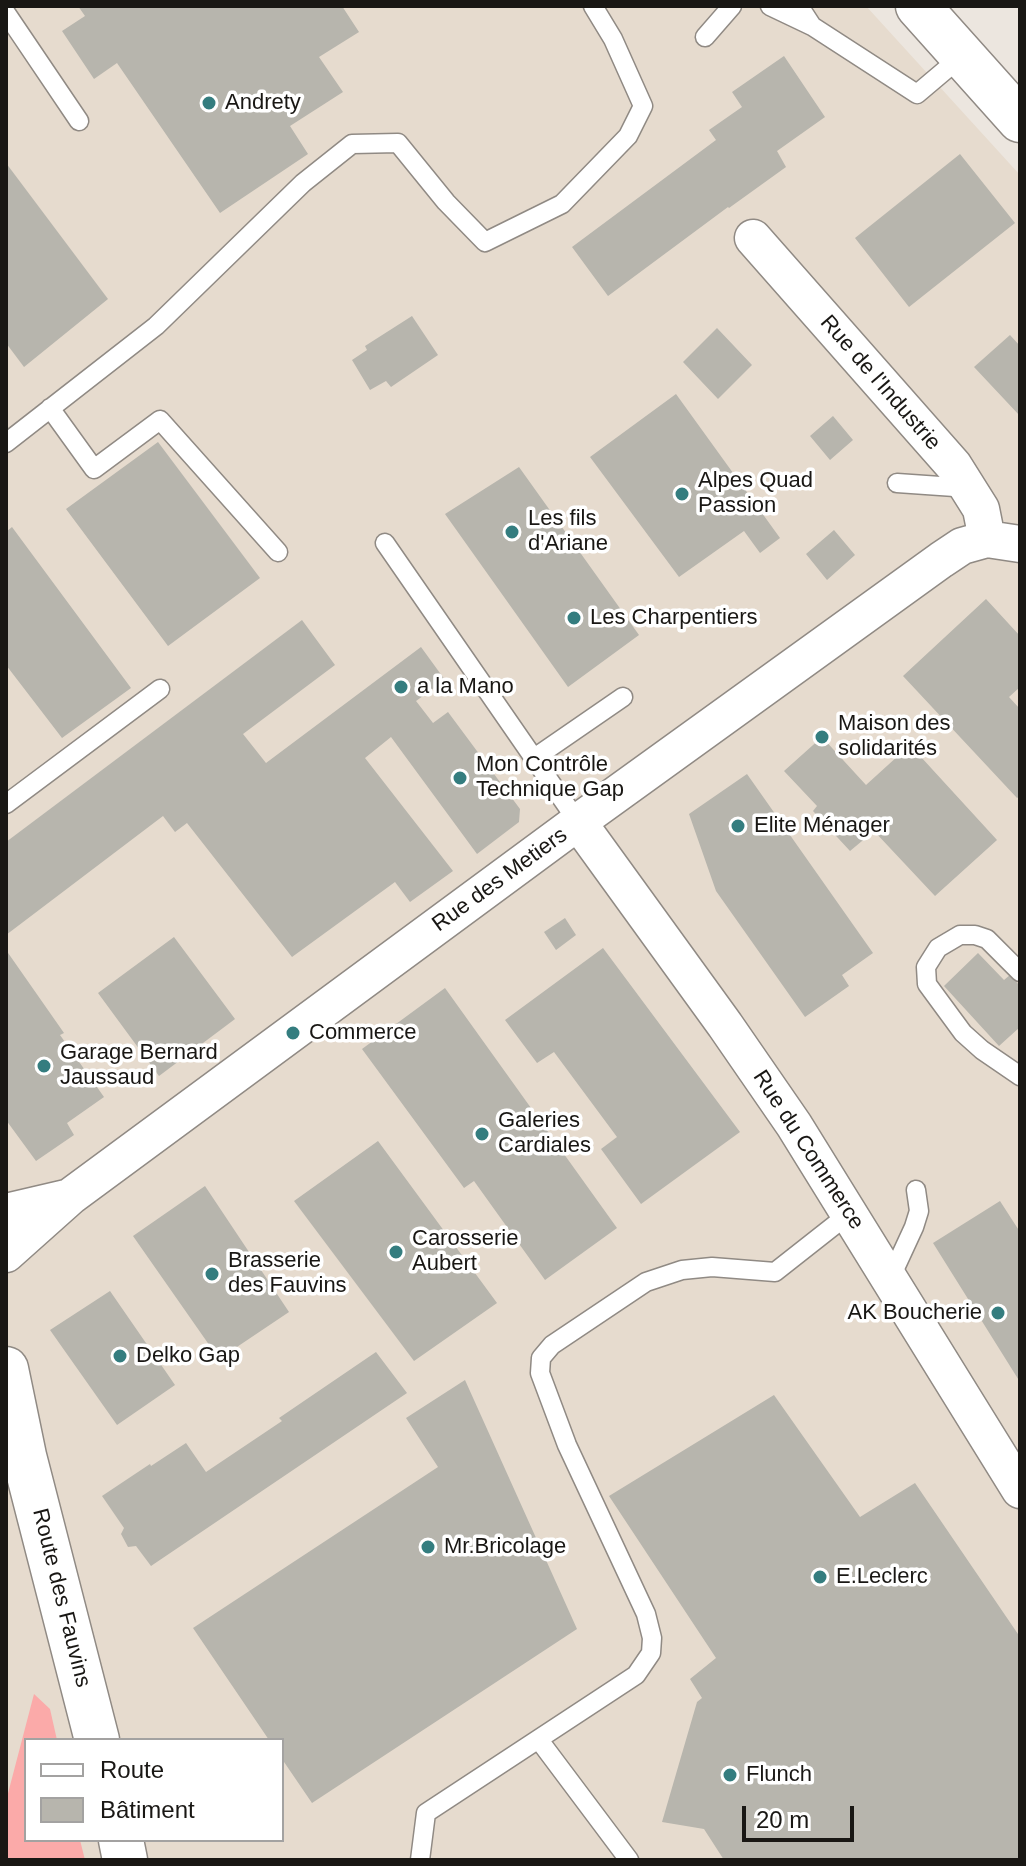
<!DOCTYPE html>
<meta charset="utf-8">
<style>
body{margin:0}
#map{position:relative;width:1026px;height:1866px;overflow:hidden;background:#ece6df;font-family:Helvetica,sans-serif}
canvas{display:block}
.frame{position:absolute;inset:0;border:8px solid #191714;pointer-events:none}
.legend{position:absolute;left:24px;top:1738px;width:260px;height:104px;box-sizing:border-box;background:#fff;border:2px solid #a3a2a1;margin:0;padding:10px 14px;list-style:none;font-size:24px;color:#191714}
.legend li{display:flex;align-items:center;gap:16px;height:40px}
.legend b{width:40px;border:2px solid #a3a2a1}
.scale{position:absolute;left:742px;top:1806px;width:112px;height:36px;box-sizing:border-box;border:4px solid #191714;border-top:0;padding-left:10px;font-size:24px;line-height:28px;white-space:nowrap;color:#191714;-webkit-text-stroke:6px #fff;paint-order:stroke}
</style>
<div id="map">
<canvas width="1026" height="1866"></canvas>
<div class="frame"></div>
<ul class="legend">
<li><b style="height:10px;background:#fff"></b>Route</li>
<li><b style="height:22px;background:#b7b5ad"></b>Bâtiment</li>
</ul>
<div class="scale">20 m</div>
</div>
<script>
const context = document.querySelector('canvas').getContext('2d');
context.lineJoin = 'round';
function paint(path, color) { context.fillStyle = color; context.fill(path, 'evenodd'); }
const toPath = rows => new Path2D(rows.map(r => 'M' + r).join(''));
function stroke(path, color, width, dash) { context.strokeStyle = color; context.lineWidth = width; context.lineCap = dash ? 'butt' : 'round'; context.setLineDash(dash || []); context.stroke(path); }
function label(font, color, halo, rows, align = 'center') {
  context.font = font + ' Helvetica,sans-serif'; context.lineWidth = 7; context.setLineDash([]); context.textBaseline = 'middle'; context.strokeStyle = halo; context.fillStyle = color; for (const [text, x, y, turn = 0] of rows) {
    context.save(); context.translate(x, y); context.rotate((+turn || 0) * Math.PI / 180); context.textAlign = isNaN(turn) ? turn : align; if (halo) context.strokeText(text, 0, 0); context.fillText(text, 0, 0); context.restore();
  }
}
const built = toPath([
 [6,6,866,6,1020,175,1020,1860,6,1860],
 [26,1740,282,1740,282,1840,26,1840]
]);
const green = toPath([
 [34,1694,50,1709,57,1740,26,1740,26,1840,80,1840,85,1860,6,1860,6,1801]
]);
const building = toPath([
 [78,6,342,6,359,32,319,57,343,92,290,126,308,154,220,213,117,63,94,79,62,31,85,16],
 [784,56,825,117,777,151,786,167,729,208,728,207,608,296,572,247,716,140,709,130,742,107,732,92],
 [960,154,1015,223,909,307,855,238],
 [6,163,108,299,24,367,6,343],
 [412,316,438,355,391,387,386,381,370,390,352,360,367,350,365,346],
 [717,328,752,365,718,399,683,362],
 [1010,335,1020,346,1020,416,974,367],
 [676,394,780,538,760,553,744,531,679,577,590,457],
 [833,416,853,440,830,460,810,436],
 [158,442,260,578,168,646,66,509],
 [519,467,639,635,568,687,445,514],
 [12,527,131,688,62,738,6,665,6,532],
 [834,530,855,555,827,580,806,554],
 [986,599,1020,636,1020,687,1009,697,1020,709,1020,796,1017,798,903,676],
 [302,620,335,665,243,734,266,763,421,647,445,680,416,701,433,723,448,712,520,809,519,822,477,854,391,737,365,758,453,871,410,902,395,882,292,957,187,823,175,832,163,816,6,935,6,842],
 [822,737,866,785,910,745,997,840,935,896,874,831,850,851,813,811,817,806,784,771],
 [747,774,873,953,842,975,849,986,805,1017,716,891,689,814],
 [565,918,576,935,556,950,544,932],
 [174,937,235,1019,159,1076,98,993],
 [603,948,740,1132,641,1204,601,1149,617,1137,554,1052,537,1063,505,1020],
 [6,950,64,1033,60,1035,104,1097,67,1123,74,1135,36,1161,6,1120],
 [978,953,1004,980,1010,975,1020,986,1020,1027,999,1046,944,986],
 [445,988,617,1228,545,1280,474,1181,464,1188,362,1049],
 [378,1141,497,1303,414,1361,294,1201],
 [205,1186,289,1312,219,1359,133,1236],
 [1000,1201,1020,1232,1020,1382,933,1243],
 [110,1291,175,1385,117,1425,50,1330],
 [376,1352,407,1393,151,1566,136,1546,128,1547,121,1534,124,1528,102,1496,150,1464,151,1466,186,1443,206,1472,282,1421,279,1418],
 [465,1380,577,1629,312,1803,282,1759,282,1740,269,1740,193,1628,438,1467,406,1418],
 [774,1395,860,1517,915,1483,1020,1637,1020,1860,724,1860,704,1829,662,1822,697,1702,702,1698,690,1679,716,1658,609,1496]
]);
const service = toPath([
 [770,6,812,26],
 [799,6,812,26,917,94,962,56],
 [6,13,79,121],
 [705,37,732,6],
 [50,408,94,469,160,420,278,552],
 [6,443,156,326,303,183,352,144,398,143,446,202,485,242,562,204,628,136,643,106,613,39,593,6],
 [897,483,969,488],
 [385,543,578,822],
 [533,759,623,697],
 [6,804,160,689],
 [1020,972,987,939,975,935,960,935,938,948,926,967,927,984,963,1033,982,1050,1020,1076],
 [890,1279,914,1227,919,1211,916,1190],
 [539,1740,629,1860],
 [420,1860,426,1813,636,1675,651,1653,652,1638,646,1614,567,1445,540,1373,541,1358,552,1345,646,1282,682,1270,712,1267,775,1272,850,1213]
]);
const minor = toPath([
 [753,238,954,466,981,509,987,539],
 [578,822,725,1025,794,1125,1020,1490],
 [6,1212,66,1198],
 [6,1254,71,1196,578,822,941,560,962,546,987,539,1020,544]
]);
const tertiary = toPath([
 [918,6,1020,120],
 [6,1369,24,1456,97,1740],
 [121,1840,125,1860]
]);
const markers = [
 [209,103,8,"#347d7f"],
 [682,494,8,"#347d7f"],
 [512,532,8,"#347d7f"],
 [574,618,8,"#347d7f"],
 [401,687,8,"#347d7f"],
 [822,737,8,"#347d7f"],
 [460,778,8,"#347d7f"],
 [738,826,8,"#347d7f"],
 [293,1033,8,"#347d7f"],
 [44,1066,8,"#347d7f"],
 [482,1134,8,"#347d7f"],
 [396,1252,8,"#347d7f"],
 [212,1274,8,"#347d7f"],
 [998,1313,8,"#347d7f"],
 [120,1356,8,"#347d7f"],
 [428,1547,8,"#347d7f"],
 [820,1577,8,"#347d7f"],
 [730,1775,8,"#347d7f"]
];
const poiNames = [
 ["Andrety",225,103],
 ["Alpes Quad",698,481],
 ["Passion",698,506],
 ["Les fils",528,519],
 ["d'Ariane",528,544],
 ["Les Charpentiers",590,618],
 ["a la Mano",417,687],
 ["Maison des",838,724],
 ["solidarités",838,749],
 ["Mon Contrôle",476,765],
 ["Technique Gap",476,790],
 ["Elite Ménager",754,826],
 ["Commerce",309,1033],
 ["Garage Bernard",60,1053],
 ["Jaussaud",60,1078],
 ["Galeries",498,1121],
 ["Cardiales",498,1146],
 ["Carosserie",412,1239],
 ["Aubert",412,1264],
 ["Brasserie",228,1261],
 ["des Fauvins",228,1286],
 ["AK Boucherie",982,1313,"right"],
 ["Delko Gap",136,1356],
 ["Mr.Bricolage",444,1547],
 ["E.Leclerc",836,1577],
 ["Flunch",746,1775]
];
const streetNames = [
 ["Rue de l'Industrie",880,383,49],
 ["Rue des Metiers",500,880,-36],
 ["Rue du Commerce",808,1150,57],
 ["Route des Fauvins",61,1598,76]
];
paint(built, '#e6dbce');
paint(green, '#fbaaa9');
paint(building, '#b7b5ad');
stroke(service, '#908a84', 21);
stroke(minor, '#908a84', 39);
stroke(tertiary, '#908a84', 47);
stroke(service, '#fff', 18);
stroke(minor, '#fff', 36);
stroke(tertiary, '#fff', 44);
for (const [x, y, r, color] of markers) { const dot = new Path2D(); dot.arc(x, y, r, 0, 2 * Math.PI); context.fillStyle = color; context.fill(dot); stroke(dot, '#fff', 3); }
label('22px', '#191714', '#fff', poiNames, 'left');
label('22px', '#191714', '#fff', streetNames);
</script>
